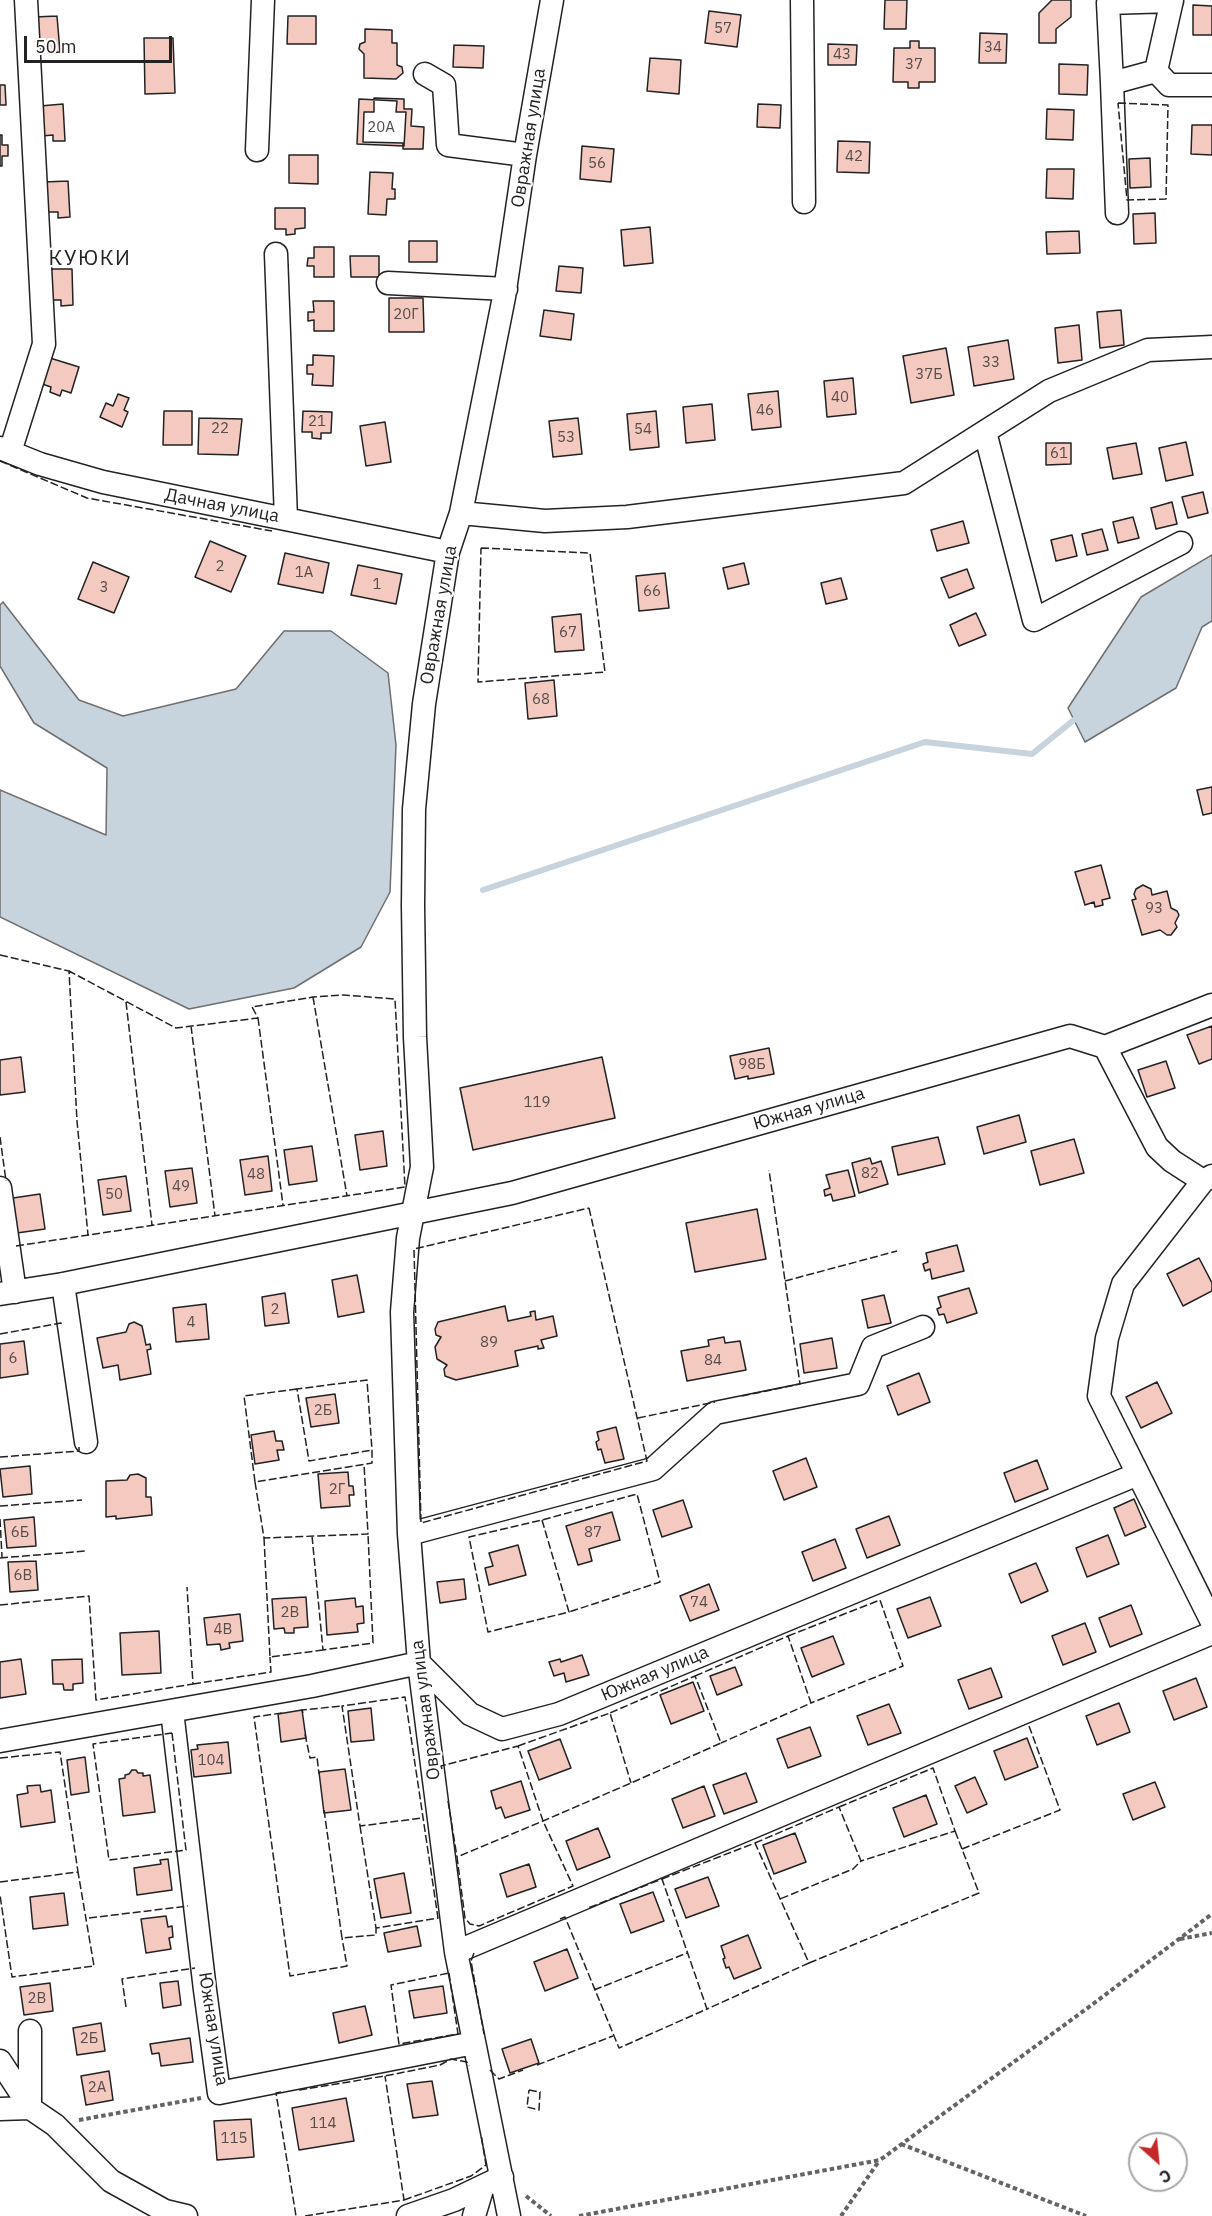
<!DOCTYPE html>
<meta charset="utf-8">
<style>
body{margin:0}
#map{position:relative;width:1212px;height:2216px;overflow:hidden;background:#fff;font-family:"IBM Plex Sans",sans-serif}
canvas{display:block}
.north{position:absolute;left:1128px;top:2132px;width:60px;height:60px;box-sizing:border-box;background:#fff;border:2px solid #a7a7a7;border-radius:50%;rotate:153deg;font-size:16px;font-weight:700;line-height:24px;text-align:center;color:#222}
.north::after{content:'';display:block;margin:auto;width:21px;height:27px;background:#c62828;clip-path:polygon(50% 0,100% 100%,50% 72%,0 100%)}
.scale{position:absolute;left:24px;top:36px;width:148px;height:27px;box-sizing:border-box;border:3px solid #222;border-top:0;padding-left:8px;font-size:18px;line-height:21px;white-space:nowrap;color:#222;-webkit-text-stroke:4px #fff;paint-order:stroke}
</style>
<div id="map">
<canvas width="1212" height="2216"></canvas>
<div class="north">С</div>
<div class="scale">50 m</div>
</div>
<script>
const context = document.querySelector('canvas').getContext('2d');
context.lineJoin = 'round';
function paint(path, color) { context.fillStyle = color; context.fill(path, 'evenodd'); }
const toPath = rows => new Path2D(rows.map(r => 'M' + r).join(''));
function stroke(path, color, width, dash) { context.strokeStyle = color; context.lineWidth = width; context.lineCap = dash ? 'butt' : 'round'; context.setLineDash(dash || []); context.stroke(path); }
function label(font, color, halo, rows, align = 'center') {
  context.font = font + ' "IBM Plex Sans",sans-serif'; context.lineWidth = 4.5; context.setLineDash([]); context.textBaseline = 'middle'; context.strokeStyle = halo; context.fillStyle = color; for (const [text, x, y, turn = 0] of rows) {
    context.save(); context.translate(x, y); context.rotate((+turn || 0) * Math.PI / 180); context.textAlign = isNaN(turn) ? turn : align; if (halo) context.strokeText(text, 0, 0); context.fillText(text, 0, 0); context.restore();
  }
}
const water = toPath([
 [1212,555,1212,621,1202,627,1176,688,1085,742,1068,708,1141,597,1212,555],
 [3,602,79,700,123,716,236,689,284,631,331,631,388,673,396,745,390,892,361,947,294,988,189,1009,0,917,0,790,106,835,107,768,34,723,0,666,0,605,3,602]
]);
const stream = toPath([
 [483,890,925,742,1032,754,1080,715]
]);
const building = toPath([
 [885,0,907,0,906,29,884,29,885,0],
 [1052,0,1071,0,1071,17,1056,29,1056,43,1039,43,1039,13,1052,0],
 [1193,5,1212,6,1212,35,1193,35,1193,5],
 [709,11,741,15,737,47,705,43,709,11],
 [57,16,60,52,48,53,47,47,36,48,34,17,57,16],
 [288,16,316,16,316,44,287,44,288,16],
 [365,29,392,30,392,43,397,43,397,65,402,67,403,73,396,79,364,78,364,54,359,49,360,44,365,42,365,29],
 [980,33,1007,34,1006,63,979,63,980,33],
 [144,38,173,38,175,93,145,94,144,38],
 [910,41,919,41,919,48,935,48,935,82,919,82,919,88,908,88,908,82,893,82,894,48,910,48,910,41],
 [828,44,857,45,856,65,828,65,828,44],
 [454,45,484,46,483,68,453,67,454,45],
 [650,58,681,60,679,94,647,91,650,58],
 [1059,64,1088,65,1087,95,1059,94,1059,64],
 [0,85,5,85,6,105,0,105,0,85],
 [374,98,404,99,404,109,412,109,411,126,424,127,423,149,403,149,403,143,363,142,364,112,374,112,374,98],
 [359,99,397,101,396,112,406,112,404,146,357,144,359,99],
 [63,104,65,141,53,141,53,135,42,136,40,106,63,104],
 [758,104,781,105,780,128,757,127,758,104],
 [1047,109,1074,110,1073,140,1046,139,1047,109],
 [1192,125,1212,125,1212,155,1191,154,1192,125],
 [0,135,2,135,2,145,8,145,8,156,2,156,2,166,0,166,0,135],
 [838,141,870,142,869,173,837,172,838,141],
 [582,146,614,149,611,182,580,179,582,146],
 [289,155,318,155,318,184,289,183,289,155],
 [1150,158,1151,187,1130,188,1129,159,1150,158],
 [1047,169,1074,169,1073,199,1046,198,1047,169],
 [370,172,393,173,392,189,395,189,395,199,387,199,386,215,368,214,370,172],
 [68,181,70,217,58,218,58,212,46,212,44,182,68,181],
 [275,208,305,208,305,228,295,229,295,234,286,235,286,229,275,229,275,208],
 [1155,213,1156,243,1134,244,1133,214,1155,213],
 [650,227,653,263,624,266,621,230,650,227],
 [1079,231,1080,253,1047,254,1046,232,1079,231],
 [409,241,437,241,437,262,409,262,409,241],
 [314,247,334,247,334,277,314,277,314,266,307,266,308,258,314,258,314,247],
 [350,256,379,256,379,277,351,277,350,256],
 [559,266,583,268,581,293,556,291,559,266],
 [49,269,72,269,73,305,61,306,61,300,49,300,49,269],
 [389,298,423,298,424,332,389,332,389,298],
 [313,301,334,301,334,331,314,331,314,320,308,321,308,312,314,312,313,301],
 [544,310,574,314,571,340,540,336,544,310],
 [1121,310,1124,345,1100,348,1097,312,1121,310],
 [1079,325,1082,360,1058,363,1055,328,1079,325],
 [1008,340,1014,379,974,386,968,347,1008,340],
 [946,348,954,395,911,403,903,356,946,348],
 [313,355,334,356,333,386,312,385,313,374,307,374,307,365,313,365,313,355],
 [50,358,79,367,71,393,62,390,60,396,50,392,51,387,42,384,50,358],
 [853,378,856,414,827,417,824,381,853,378],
 [778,391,781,427,752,430,748,394,778,391],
 [118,394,129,398,124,410,128,412,122,427,100,417,106,403,113,406,118,394],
 [712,404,715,440,686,443,683,407,712,404],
 [164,411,192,411,192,445,163,445,164,411],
 [303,411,332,412,331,433,321,433,321,439,312,438,312,432,302,432,303,411],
 [656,411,659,447,630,450,627,414,656,411],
 [199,418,242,419,238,455,198,454,199,418],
 [578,418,582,454,553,457,549,421,578,418],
 [385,422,391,462,366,466,360,426,385,422],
 [1186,442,1193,475,1166,481,1159,448,1186,442],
 [1046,443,1071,443,1071,464,1046,465,1046,443],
 [1136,443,1142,474,1113,479,1107,448,1136,443],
 [1203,492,1208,513,1188,518,1182,497,1203,492],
 [1172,502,1177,524,1156,529,1151,508,1172,502],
 [1133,517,1139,538,1118,543,1113,522,1133,517],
 [963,521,969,543,937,551,931,530,963,521],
 [1102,529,1108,550,1087,555,1082,534,1102,529],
 [1072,535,1077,556,1056,561,1051,540,1072,535],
 [210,541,246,556,231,592,195,577,210,541],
 [285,553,329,563,323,593,278,584,285,553],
 [93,562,129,577,114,613,78,599,93,562],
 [744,563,749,584,728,589,723,568,744,563],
 [358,565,402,574,396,604,351,595,358,565],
 [967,569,974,588,949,598,941,578,967,569],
 [665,573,669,608,639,611,636,576,665,573],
 [841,578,847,599,826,604,821,583,841,578],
 [976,613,986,635,959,646,950,625,976,613],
 [581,614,584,650,555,652,552,617,581,614],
 [554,680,557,716,528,719,525,683,554,680],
 [1212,787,1212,813,1203,815,1197,790,1212,787],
 [1101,865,1110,898,1102,900,1103,905,1095,907,1094,902,1085,905,1075,872,1101,865],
 [1143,885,1151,889,1152,895,1167,891,1171,908,1177,911,1179,915,1175,923,1177,927,1171,935,1167,935,1160,930,1142,935,1132,900,1136,899,1134,894,1136,889,1143,885],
 [1212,1026,1212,1059,1199,1064,1187,1035,1212,1026],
 [769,1048,774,1074,748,1079,748,1076,735,1079,730,1056,769,1048],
 [21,1057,25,1092,0,1095,0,1060,21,1057],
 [602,1057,615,1118,473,1150,460,1088,602,1057],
 [1166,1061,1175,1088,1147,1097,1138,1070,1166,1061],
 [1019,1115,1026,1142,984,1154,977,1127,1019,1115],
 [383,1131,387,1166,360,1170,355,1135,383,1131],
 [938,1137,945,1164,898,1175,892,1147,938,1137],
 [1074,1139,1084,1173,1040,1185,1031,1151,1074,1139],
 [312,1146,317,1181,289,1185,284,1150,312,1146],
 [268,1156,272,1191,245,1195,240,1160,268,1156],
 [870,1158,872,1164,881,1161,888,1184,859,1193,852,1163,870,1158],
 [192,1168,197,1203,170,1207,165,1171,192,1168],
 [848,1170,855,1196,833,1201,831,1194,825,1196,824,1190,830,1188,826,1175,848,1170],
 [126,1176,131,1211,103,1215,98,1180,126,1176],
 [40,1194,45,1229,17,1233,13,1198,40,1194],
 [757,1209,766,1259,695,1272,686,1223,757,1209],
 [957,1245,964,1271,932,1279,930,1269,925,1271,923,1264,928,1262,926,1253,957,1245],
 [1199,1258,1212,1283,1212,1291,1183,1306,1167,1274,1199,1258],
 [357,1275,364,1312,338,1317,332,1280,357,1275],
 [969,1288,977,1313,947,1323,944,1314,939,1315,937,1309,941,1307,938,1297,969,1288],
 [285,1293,289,1323,265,1326,262,1297,285,1293],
 [884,1295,891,1323,868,1328,862,1300,884,1295],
 [206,1304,209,1339,176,1342,173,1308,206,1304],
 [505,1306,508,1321,531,1316,530,1312,535,1311,536,1320,553,1316,557,1336,541,1340,544,1348,538,1349,538,1346,515,1351,518,1366,456,1380,445,1376,444,1369,447,1365,437,1359,435,1347,441,1337,436,1335,435,1329,438,1322,505,1306],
 [134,1322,142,1326,146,1345,150,1344,151,1349,147,1350,151,1374,120,1380,118,1365,103,1368,97,1338,126,1332,129,1324,134,1322],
 [724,1337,725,1343,740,1341,746,1370,687,1381,681,1351,709,1346,708,1340,724,1337],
 [832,1338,837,1368,804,1373,800,1344,832,1338],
 [24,1341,28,1374,0,1378,0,1344,24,1341],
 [919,1373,930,1402,898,1415,887,1386,919,1373],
 [1157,1382,1172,1413,1141,1428,1126,1397,1157,1382],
 [335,1394,339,1423,311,1427,306,1398,335,1394],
 [616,1427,624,1459,605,1463,601,1449,598,1450,596,1442,599,1440,597,1432,616,1427],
 [274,1431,276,1441,282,1441,284,1450,277,1450,279,1460,255,1464,251,1435,274,1431],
 [806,1458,817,1487,784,1500,773,1471,806,1458],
 [1037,1460,1048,1489,1015,1502,1004,1473,1037,1460],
 [30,1466,32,1494,3,1497,0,1469,30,1466],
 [348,1472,349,1486,353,1486,354,1495,349,1495,350,1506,321,1508,318,1474,348,1472],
 [138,1474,146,1478,146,1497,151,1497,152,1515,116,1519,116,1516,106,1517,106,1481,127,1480,130,1475,138,1474],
 [1134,1499,1146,1527,1125,1536,1114,1508,1134,1499],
 [683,1500,692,1527,662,1537,653,1510,683,1500],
 [612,1512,620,1540,589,1549,592,1561,578,1565,566,1526,612,1512],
 [889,1516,900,1545,867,1558,856,1529,889,1516],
 [34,1517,36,1546,7,1548,4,1520,34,1517],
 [1108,1535,1119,1564,1087,1577,1076,1548,1108,1535],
 [835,1539,846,1568,813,1581,802,1552,835,1539],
 [518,1545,526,1575,489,1585,485,1568,493,1566,489,1553,518,1545],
 [36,1561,38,1590,10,1592,8,1562,36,1561],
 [1036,1563,1048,1591,1021,1603,1009,1574,1036,1563],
 [464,1579,466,1599,440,1603,437,1582,464,1579],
 [709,1584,719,1610,690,1621,680,1596,709,1584],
 [306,1597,308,1627,294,1628,294,1633,285,1633,284,1628,274,1629,272,1599,306,1597],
 [930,1597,941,1626,908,1638,897,1609,930,1597],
 [355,1598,356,1607,363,1606,364,1623,357,1624,358,1632,327,1635,325,1601,355,1598],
 [1131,1605,1142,1634,1110,1647,1099,1618,1131,1605],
 [240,1614,243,1641,229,1643,230,1648,221,1650,220,1644,207,1645,204,1618,240,1614],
 [1085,1623,1096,1652,1063,1665,1052,1636,1085,1623],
 [159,1631,161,1673,122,1675,120,1633,159,1631],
 [833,1636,844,1664,812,1677,801,1648,833,1636],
 [582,1655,589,1675,566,1682,564,1673,554,1676,549,1662,560,1659,561,1662,582,1655],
 [21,1659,26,1694,0,1698,0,1662,21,1659],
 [82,1659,83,1683,73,1684,73,1690,64,1690,63,1684,53,1684,52,1660,82,1659],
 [735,1667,742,1685,717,1695,710,1676,735,1667],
 [991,1668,1002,1697,969,1709,958,1680,991,1668],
 [1196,1678,1207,1707,1174,1720,1163,1691,1196,1678],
 [693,1682,704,1711,671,1724,660,1695,693,1682],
 [1119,1703,1130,1732,1097,1745,1086,1716,1119,1703],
 [889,1704,901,1733,868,1745,857,1716,889,1704],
 [371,1708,374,1740,351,1742,348,1711,371,1708],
 [302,1710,306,1738,281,1742,278,1714,302,1710],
 [810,1727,821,1756,788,1768,777,1739,810,1727],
 [1027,1738,1038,1767,1005,1780,994,1751,1027,1738],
 [560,1739,571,1768,539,1780,528,1751,560,1739],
 [228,1742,231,1773,194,1777,191,1750,198,1749,197,1745,228,1742],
 [85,1757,89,1792,71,1795,67,1760,85,1757],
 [345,1769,351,1810,324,1813,319,1772,345,1769],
 [132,1770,136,1770,138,1773,143,1773,143,1776,150,1775,155,1812,123,1816,119,1779,125,1778,125,1775,129,1774,132,1770],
 [746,1773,757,1802,724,1814,713,1785,746,1773],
 [975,1777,987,1804,967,1813,955,1786,975,1777],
 [521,1781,530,1810,505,1818,501,1807,496,1809,491,1791,521,1781],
 [1155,1782,1165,1807,1133,1820,1123,1794,1155,1782],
 [40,1785,41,1792,51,1790,55,1822,21,1827,17,1795,28,1793,27,1786,40,1785],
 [704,1786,715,1816,683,1828,672,1799,704,1786],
 [926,1795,937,1824,904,1837,893,1808,926,1795],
 [598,1828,610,1857,577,1870,566,1841,598,1828],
 [795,1833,806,1862,774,1874,763,1845,795,1833],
 [168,1859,172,1890,137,1895,134,1868,161,1864,160,1860,168,1859],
 [529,1864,536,1887,507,1897,500,1874,529,1864],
 [404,1873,411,1913,381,1918,374,1879,404,1873],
 [708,1877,719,1906,686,1918,675,1889,708,1877],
 [653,1892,664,1921,631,1933,620,1904,653,1892],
 [64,1893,68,1925,33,1929,30,1897,64,1893],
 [166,1916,168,1927,172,1926,173,1937,169,1938,171,1949,146,1953,141,1919,166,1916],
 [417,1926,421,1946,388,1952,384,1933,417,1926],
 [748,1935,761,1968,734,1979,729,1967,726,1968,723,1959,725,1958,721,1946,748,1935],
 [567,1949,578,1978,545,1991,534,1962,567,1949],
 [178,1981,181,2005,163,2008,160,1983,178,1981],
 [50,1983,53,2011,24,2015,20,1987,50,1983],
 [443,1986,447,2013,414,2018,409,1991,443,1986],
 [365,2006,372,2035,339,2043,333,2013,365,2006],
 [101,2023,105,2051,77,2055,73,2028,101,2023],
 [190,2038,193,2062,161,2066,159,2053,152,2054,150,2044,190,2038],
 [531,2039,539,2063,510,2073,502,2049,531,2039],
 [109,2071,113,2100,86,2105,81,2076,109,2071],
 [432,2081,438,2115,413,2118,407,2084,432,2081],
 [346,2098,354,2141,299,2150,292,2108,346,2098],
 [251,2119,254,2157,217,2160,214,2121,251,2119]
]);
const path = toPath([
 [1180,1939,1212,1933],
 [79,2120,201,2098],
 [901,2144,1086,2216],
 [526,2196,551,2216],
 [579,2216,880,2160,1093,2004,1212,1914],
 [841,2216,879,2161]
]);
const minor = toPath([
 [802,0,804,202],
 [1172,0,1156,71,1169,85,1212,85],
 [425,74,444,85,448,145,525,155],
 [1112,83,1108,3,1172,1],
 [257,150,263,0],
 [1117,213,1112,83,1156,71],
 [276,254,286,519],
 [388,283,506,289],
 [985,432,1034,620,1181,543],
 [0,448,40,464,103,482,448,552],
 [10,452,44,344,26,0],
 [461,513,545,521,627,517,904,483,1049,391,1148,350,1212,347],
 [1105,1047,1157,1147,1172,1161,1203,1181,1212,1176],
 [1203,1181,1123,1284,1107,1338,1099,1396,1212,1622],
 [0,1188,15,1292],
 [63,1284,86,1442],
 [0,1294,63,1284,512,1193,1070,1036,1105,1047,1212,1005],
 [409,1534,653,1469,715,1413,858,1384,873,1347,923,1327],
 [172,1711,205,1990,219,2093,474,2043],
 [0,1741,312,1686,419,1663,470,1714,502,1729,559,1714,1138,1474],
 [456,1952,1212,1633],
 [30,2031,30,2108],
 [0,2061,30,2107],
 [0,2109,30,2108,55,2125,111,2181,165,2211,186,2216],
 [408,2216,454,2200,502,2177],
 [474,2216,483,2186],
 [509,2216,456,1952,419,1663,409,1534,402,1312,408,1238,422,1167,415,1037,413,906,414,809,424,704,448,552,461,513,504,297,525,155,552,0]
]);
const fence = toPath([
 [1118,103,1168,105,1166,199,1127,200,1118,103],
 [0,461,87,498,272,531],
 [481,548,590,553,605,672,478,682,481,548],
 [0,955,69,971,77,1121,88,1235],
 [313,997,347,1196],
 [126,1002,152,1225],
 [258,1018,283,1205],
 [191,1026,215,1216],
 [0,1137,6,1181],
 [589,1208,647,1461,421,1523,414,1249,589,1208],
 [16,1246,405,1187,395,999,343,995,313,997,252,1007,258,1018,176,1028,69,971],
 [785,1281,897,1251],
 [0,1334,61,1323,61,1325],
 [297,1389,244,1396,255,1482,372,1463,372,1450,367,1380,297,1389,309,1461,372,1450],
 [742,1396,800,1384,769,1170],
 [638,1418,715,1402],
 [0,1457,79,1451,79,1447],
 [255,1482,264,1538,368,1534,364,1464],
 [0,1506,82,1500],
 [0,1519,2,1557],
 [542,1520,569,1612,488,1632,469,1537,542,1520,637,1494,660,1582,569,1612],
 [312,1536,323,1650,373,1643,368,1534],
 [264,1538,270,1657,323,1650],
 [0,1558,86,1551],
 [0,1605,89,1596,96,1700,193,1684,187,1587],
 [788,1636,880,1600,903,1666,811,1703],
 [695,1676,788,1636,811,1703,721,1743],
 [193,1684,271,1672,270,1657],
 [282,1713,254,1717,290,1976,347,1966,342,1938],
 [303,1713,302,1710,342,1706],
 [172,1733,186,1850,109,1860,93,1744,172,1733],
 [305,1734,310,1758,317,1757,319,1774],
 [518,1746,610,1713,631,1783],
 [0,1758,60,1752,78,1872],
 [442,1769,441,1766,518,1746,543,1821,573,1886,479,1926,470,1924,465,1918,457,1857,543,1821,631,1783,721,1743,695,1676,610,1713],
 [448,1801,457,1857],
 [839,1807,933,1768,955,1831,861,1861],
 [324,1810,342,1938,376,1935,376,1928],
 [360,1826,376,1928,438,1918,405,1697,342,1706,360,1826,422,1818],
 [755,1843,839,1807,861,1861,853,1869,780,1899],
 [962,1849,1060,1810,1029,1726],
 [662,1879,755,1843,809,1963,707,2009],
 [0,1882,78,1872,94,1966,12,1977,0,1895],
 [89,1918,188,1906],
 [560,1919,565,1917,619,2048,707,2009,662,1879,588,1908],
 [474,1953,471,1961,484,2034],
 [809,1963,979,1893,955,1831],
 [449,1973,458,2034,399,2044,391,1985,449,1973],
 [594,1990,687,1953],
 [126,2007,122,1979,195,1968],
 [537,2065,613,2036],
 [490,2070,499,2079,523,2070],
 [299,2090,385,2076,440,2065,451,2059,467,2062,469,2066],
 [529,2090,540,2092,539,2110,527,2107,529,2090],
 [281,2092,276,2093,296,2216],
 [404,2200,471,2176,486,2165,481,2134],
 [305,2216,404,2200,385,2076]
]);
const numberNames = [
 ["57",723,29],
 ["34",993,48],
 ["43",842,55],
 ["37",914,65],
 ["20А",381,128],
 ["42",854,157],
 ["56",597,164],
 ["20Г",406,315],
 ["33",991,363],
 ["37Б",929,375],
 ["40",840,398],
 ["46",765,411],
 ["21",317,422],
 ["22",220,429],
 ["54",643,430],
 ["53",566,438],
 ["61",1059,454],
 ["2",220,567],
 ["1А",304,573],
 ["1",377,585],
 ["3",104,588],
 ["66",652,592],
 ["67",568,633],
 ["68",541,700],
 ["93",1154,909],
 ["98Б",752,1065],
 ["119",537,1103],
 ["82",870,1174],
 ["48",256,1175],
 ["49",181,1187],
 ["50",114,1195],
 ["2",275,1310],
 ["4",191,1323],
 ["89",489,1343],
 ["6",13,1359],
 ["84",713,1361],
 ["2Б",323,1411],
 ["2Г",337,1490],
 ["6Б",20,1533],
 ["87",593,1533],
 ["6В",23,1576],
 ["74",699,1603],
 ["2В",290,1613],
 ["4В",223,1630],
 ["104",211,1761],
 ["2В",37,1999],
 ["2Б",89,2039],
 ["2А",97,2088],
 ["114",323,2124],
 ["115",234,2139]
];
const streetNames = [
 ["Овражная улица",529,138,-81],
 ["Дачная улица",222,506,11],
 ["Овражная улица",439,615,-80],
 ["Южная улица",809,1109,-16],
 ["Южная улица",655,1674,-23],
 ["Овражная улица",426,1710,-97],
 ["Южная улица",213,2029,81]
];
const quarterNames = [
 ["КУЮКИ",90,259]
];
paint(water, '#c7d3dd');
stroke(water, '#6f6f6f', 1.5);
stroke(stream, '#c7d3dd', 6);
paint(building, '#f3c9c0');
stroke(building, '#222', 1.5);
stroke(minor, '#222', 25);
stroke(path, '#646464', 4, [4.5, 3]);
stroke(minor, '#fff', 22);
stroke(fence, '#222', 1.5, [8, 3]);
label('15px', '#564c4a', null, numberNames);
label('18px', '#222', '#fff', streetNames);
context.letterSpacing = '1.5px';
label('21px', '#222', '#fff', quarterNames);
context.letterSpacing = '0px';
</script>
